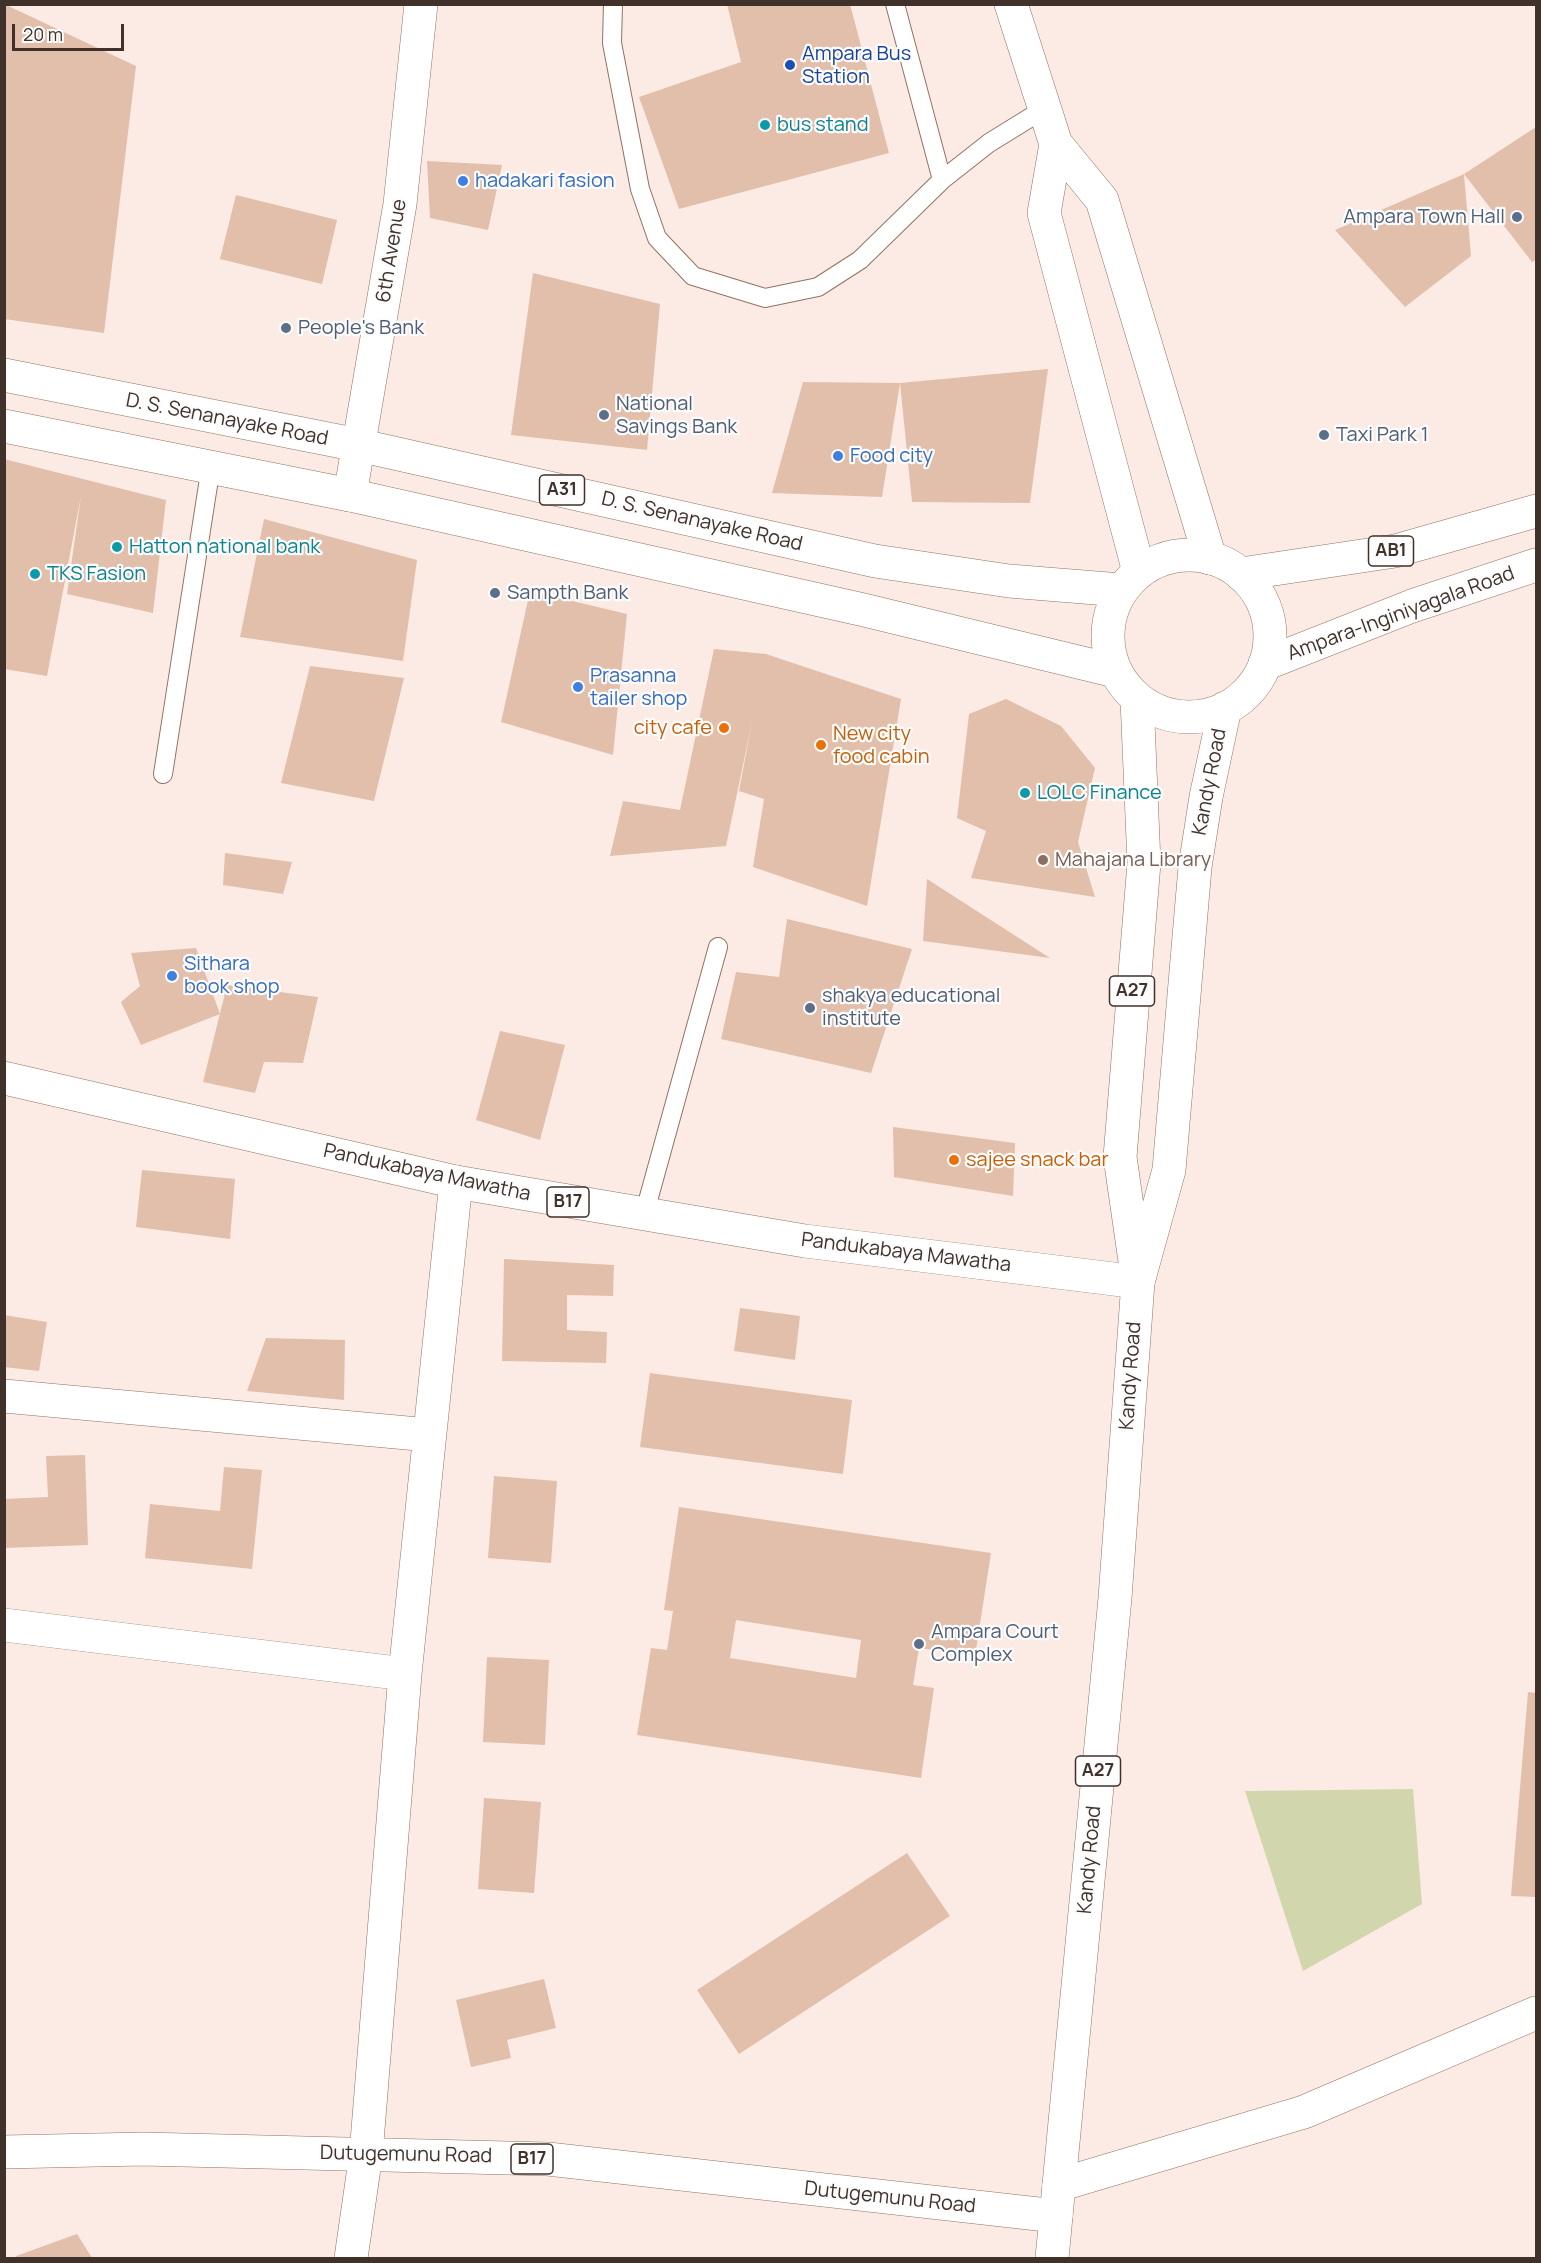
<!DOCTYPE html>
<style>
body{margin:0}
#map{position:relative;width:1541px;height:2263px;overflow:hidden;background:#fbebe4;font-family:Manrope,sans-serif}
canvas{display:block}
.frame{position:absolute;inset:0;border:6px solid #40312b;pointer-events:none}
.scale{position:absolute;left:12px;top:24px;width:112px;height:27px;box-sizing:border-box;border:3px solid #40312b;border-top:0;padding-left:8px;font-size:18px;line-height:21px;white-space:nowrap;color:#40312b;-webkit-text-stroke:4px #fcfcfc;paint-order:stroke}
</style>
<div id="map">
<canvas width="1541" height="2263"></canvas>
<div class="frame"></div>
<div class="scale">20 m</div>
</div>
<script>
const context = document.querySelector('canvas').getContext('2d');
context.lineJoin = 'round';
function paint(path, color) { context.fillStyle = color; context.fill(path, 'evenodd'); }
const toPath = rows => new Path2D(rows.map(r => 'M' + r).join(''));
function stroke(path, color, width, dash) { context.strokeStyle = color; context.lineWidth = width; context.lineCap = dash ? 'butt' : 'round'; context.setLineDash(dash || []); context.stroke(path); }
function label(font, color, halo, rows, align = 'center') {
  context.font = font + ' Manrope,sans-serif'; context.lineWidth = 4.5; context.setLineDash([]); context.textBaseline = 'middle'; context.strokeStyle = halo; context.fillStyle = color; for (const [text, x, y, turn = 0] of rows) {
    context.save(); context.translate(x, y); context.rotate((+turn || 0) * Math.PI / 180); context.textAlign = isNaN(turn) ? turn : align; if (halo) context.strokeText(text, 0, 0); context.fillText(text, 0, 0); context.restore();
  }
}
const green = toPath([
 [1413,1789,1422,1904,1303,1971,1245,1791]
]);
const building = toPath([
 [4,4,136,66,104,333,4,319],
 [727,4,850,4,889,153,679,209,639,97,741,62],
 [1536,127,1536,260,1532,262,1464,174,1471,256,1405,307,1335,230,1464,174],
 [427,161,502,165,488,230,430,218],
 [236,195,337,220,322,284,220,259],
 [533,273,660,304,647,450,511,435],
 [1048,369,1030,503,912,502,900,383],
 [803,382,900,383,882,497,772,493],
 [4,459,166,500,153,613,67,594,81,496,47,676,4,669],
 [264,519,417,560,403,661,240,637],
 [530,591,627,614,613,755,501,722],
 [714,649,766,654,901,699,867,906,753,867,764,799,739,791,752,722,726,846,610,856,623,801,680,810],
 [310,666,404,678,374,801,281,783],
 [1006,699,1061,726,1095,768,1078,842,1095,897,971,878,986,831,957,818,969,714],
 [225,853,292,862,283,894,223,885],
 [927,879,1050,958,923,941],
 [787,919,912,949,871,1073,721,1039,736,972,779,977],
 [196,948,220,1014,141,1045,121,1002,140,986,131,953],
 [227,985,318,997,303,1063,264,1062,255,1093,203,1082],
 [500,1031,565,1045,540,1140,476,1120],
 [893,1127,1015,1143,1013,1196,894,1177],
 [142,1170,235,1179,230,1239,136,1227],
 [504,1259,614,1265,613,1296,567,1295,567,1330,607,1332,606,1363,502,1361],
 [740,1308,800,1316,795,1360,734,1351],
 [4,1315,47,1322,39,1371,4,1367],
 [266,1338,345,1340,344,1400,247,1391],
 [650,1373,852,1400,843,1474,640,1447],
 [85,1455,88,1545,4,1548,4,1499,48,1497,46,1456],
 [224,1467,262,1470,252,1569,145,1558,150,1504,220,1511],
 [494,1476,557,1481,551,1563,488,1558],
 [679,1507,991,1553,975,1656,919,1648,913,1685,934,1688,921,1778,637,1735,651,1648,667,1650,673,1611,664,1610],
 [736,1620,861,1640,856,1678,730,1658],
 [487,1657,549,1660,545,1745,483,1742],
 [1528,1692,1536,1693,1536,1897,1511,1896],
 [484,1798,541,1802,534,1893,478,1889],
 [907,1853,950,1916,739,2054,697,1990],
 [544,1979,556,2028,507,2040,511,2058,471,2067,456,2000],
 [77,2234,92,2258,17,2258,16,2256]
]);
const lane = toPath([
 [613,4,612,43,640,189,657,238,693,276,765,298,818,287,860,260,942,180,989,143,1044,109],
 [895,4,942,180],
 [163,774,211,466],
 [644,1215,718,947]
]);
const street = toPath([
 [1011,4,1056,144,1102,200,1210,558],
 [1056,144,1044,213,1139,572],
 [350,495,400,204,421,4],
 [4,1396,429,1435],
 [4,1625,405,1674],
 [1059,2185,1304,2112,1536,2013],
 [351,2258,366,2154,405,1674,456,1182]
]);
const primary = toPath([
 [1241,574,1395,551,1536,511],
 [1265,664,1412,606,1536,565],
 [4,1078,456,1182,805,1241,1138,1282],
 [4,2152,143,2149,548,2159,1056,2216]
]);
const highway = toPath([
 [4,375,358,445,875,561,1009,581,1121,590],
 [4,426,350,495,864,610,1115,671],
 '1108 636a81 81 0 1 1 162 0a81 81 0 1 1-162 0Z',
 [1136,1268,1120,1157,1144,863,1137,699],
 [1052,2258,1115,1598,1138,1282,1169,1170,1195,867,1206,797,1225,708]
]);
const markers = [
 [790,65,6,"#1a4fb4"],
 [765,125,6,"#0f9aa8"],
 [463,181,6,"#3f7fe0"],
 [1517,217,6,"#5c6f8a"],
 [286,328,6,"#5c6f8a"],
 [604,415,6,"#5c6f8a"],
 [1324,435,6,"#5c6f8a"],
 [838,456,6,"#3f7fe0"],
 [117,547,6,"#0f9aa8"],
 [35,574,6,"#0f9aa8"],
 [495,593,6,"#5c6f8a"],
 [578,687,6,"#3f7fe0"],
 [724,728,6,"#e8710a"],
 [821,745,6,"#e8710a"],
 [1025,793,6,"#0f9aa8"],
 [1043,860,6,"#8d6e63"],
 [172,976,6,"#3f7fe0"],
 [810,1008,6,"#5c6f8a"],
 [954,1160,6,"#e8710a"],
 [919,1644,6,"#5c6f8a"]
];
const shields = [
 [562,490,45],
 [1391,551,45],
 [1132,991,45],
 [568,1202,42],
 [1098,1771,45],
 [532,2159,42]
];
const shieldNames = [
 ["A31",562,490],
 ["AB1",1391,551],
 ["A27",1132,991],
 ["B17",568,1202],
 ["A27",1098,1771],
 ["B17",532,2159]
];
const transitNames = [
 ["Ampara Bus",802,54],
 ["Station",802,77]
];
const cultureNames = [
 ["bus stand",777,125],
 ["Hatton national bank",129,547],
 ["TKS Fasion",47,574],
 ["LOLC Finance",1037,793]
];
const shopNames = [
 ["hadakari fasion",475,181],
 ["Food city",850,456],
 ["Prasanna",590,676],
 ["tailer shop",590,699],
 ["Sithara",184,964],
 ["book shop",184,987]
];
const serviceNames = [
 ["Ampara Town Hall",1505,217,"right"],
 ["People's Bank",298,328],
 ["National",616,404],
 ["Savings Bank",616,427],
 ["Taxi Park 1",1336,435],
 ["Sampth Bank",507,593],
 ["shakya educational",822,996],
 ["institute",822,1019],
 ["Ampara Court",931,1632],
 ["Complex",931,1655]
];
const streetNames = [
 ["6th Avenue",392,251,-81],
 ["D. S. Senanayake Road",227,420,11],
 ["D. S. Senanayake Road",702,522,13],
 ["Ampara-Inginiyagala Road",1401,614,-20],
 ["Kandy Road",1210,782,-79],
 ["Pandukabaya Mawatha",427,1173,12],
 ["Pandukabaya Mawatha",906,1253,7],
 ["Kandy Road",1131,1376,-86],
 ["Kandy Road",1090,1860,-85],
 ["Dutugemunu Road",406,2155,1],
 ["Dutugemunu Road",890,2198,6]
];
const foodNames = [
 ["city cafe",712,728,"right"],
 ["New city",833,734],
 ["food cabin",833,757],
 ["sajee snack bar",966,1160]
];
const educationNames = [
 ["Mahajana Library",1055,860]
];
paint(green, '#d2d6ad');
paint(building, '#e2bfaa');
stroke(lane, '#937262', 20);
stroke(street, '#937262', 34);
stroke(primary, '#937262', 34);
stroke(highway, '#937262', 34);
stroke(lane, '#fff', 18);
stroke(street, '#fff', 33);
stroke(primary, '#fff', 33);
stroke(highway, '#fff', 33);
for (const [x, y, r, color] of markers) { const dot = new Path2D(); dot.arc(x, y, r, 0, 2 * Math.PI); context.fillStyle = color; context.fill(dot); stroke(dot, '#fcfcfc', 2); }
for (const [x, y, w] of shields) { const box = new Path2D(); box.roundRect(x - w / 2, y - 15, w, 30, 4.5); context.fillStyle = '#fcfcfc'; context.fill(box); stroke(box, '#40312b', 1.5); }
label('bold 18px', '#40312b', null, shieldNames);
label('20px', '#164399', '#fcfcfc', transitNames, 'left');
label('20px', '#0d838f', '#fcfcfc', cultureNames, 'left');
label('20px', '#366cbe', '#fcfcfc', shopNames, 'left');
label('20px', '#4e5e75', '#fcfcfc', serviceNames, 'left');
label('20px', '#40312b', '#fcfcfc', streetNames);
label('20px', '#c56008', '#fcfcfc', foodNames, 'left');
label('20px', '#785e54', '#fcfcfc', educationNames, 'left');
</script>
